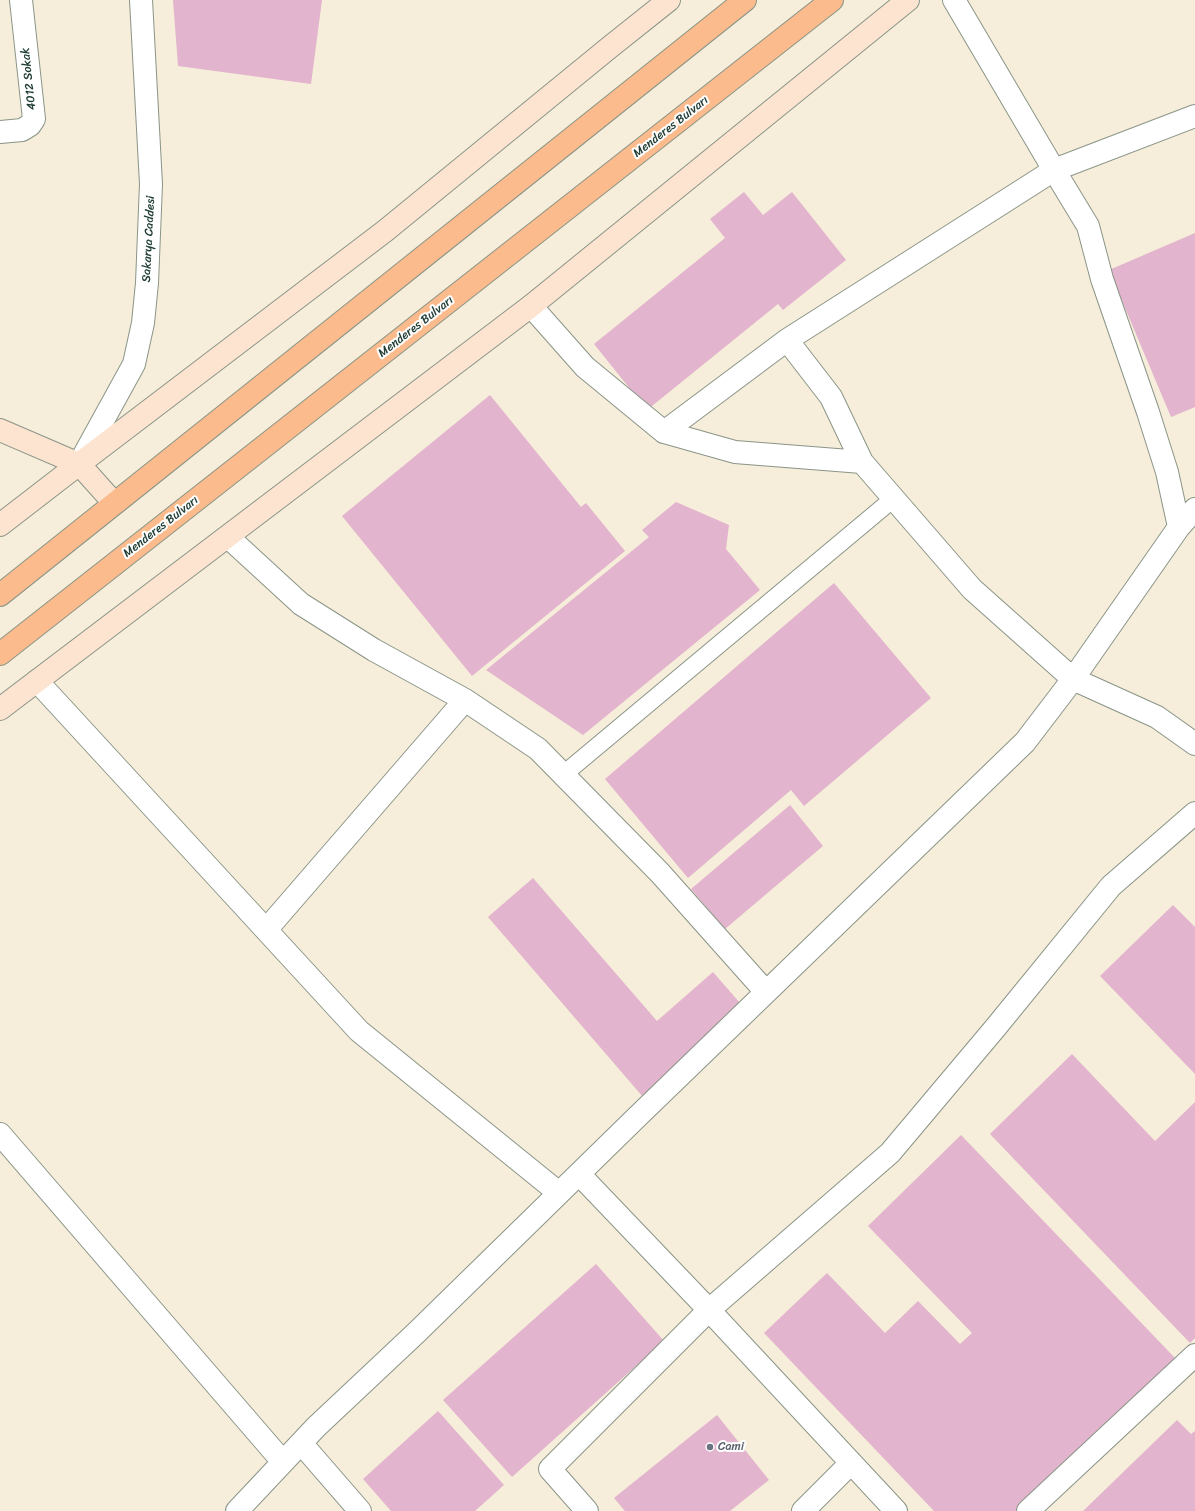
<!DOCTYPE html>
<meta charset="utf-8">
<style>
body{margin:0}
canvas{display:block;background:#f6edda}
</style>
<canvas width="1195" height="1511"></canvas>
<script>
const context = document.querySelector('canvas').getContext('2d');
context.lineJoin = 'round';
function paint(path, color) { context.fillStyle = color; context.fill(path, 'evenodd'); }
const toPath = rows => new Path2D(rows.map(r => 'M' + r).join(''));
function stroke(path, color, width, dash) { context.strokeStyle = color; context.lineWidth = width; context.lineCap = dash ? 'butt' : 'round'; context.setLineDash(dash || []); context.stroke(path); }
function label(font, color, halo, rows, align = 'center') {
  context.font = font + ' Sriracha,sans-serif'; context.lineWidth = 4; context.setLineDash([]); context.textBaseline = 'middle'; context.strokeStyle = halo; context.fillStyle = color; for (const [text, x, y, turn = 0] of rows) {
    context.save(); context.translate(x, y); context.rotate((+turn || 0) * Math.PI / 180); context.textAlign = isNaN(turn) ? turn : align; if (halo) context.strokeText(text, 0, 0); context.fillText(text, 0, 0); context.restore();
  }
}
const building = toPath([
 [173,0,322,0,311,84,178,66],
 [744,192,763,215,792,192,846,260,783,310,778,304,647,410,594,344,725,238,710,219],
 [1195,233,1195,407,1171,417,1109,270],
 [490,395,581,507,586,503,625,551,472,676,342,516],
 [676,502,729,525,726,549,760,590,583,735,486,670,649,537,642,530],
 [834,583,931,698,804,806,791,790,688,878,605,779],
 [790,805,823,846,725,929,691,889],
 [533,878,657,1021,713,972,740,1003,643,1097,488,917],
 [1173,905,1195,927,1195,1074,1100,976],
 [1072,1054,1155,1141,1195,1102,1195,1338,1190,1343,990,1134],
 [961,1135,1175,1358,1037,1491,1028,1511,934,1511,764,1333,827,1273,885,1333,918,1301,960,1344,972,1333,868,1226],
 [596,1264,664,1341,512,1477,443,1400],
 [438,1411,504,1485,475,1511,391,1511,363,1479],
 [717,1415,769,1480,730,1511,625,1511,614,1498],
 [1177,1420,1191,1434,1195,1431,1195,1511,1083,1511]
]);
const lane = toPath([
 [564,774,893,499]
]);
const street = toPath([
 [0,132,22,130,30,125,34,119,21,0],
 [531,306,585,367,664,432,735,452,862,462,972,589,1073,679,1157,717,1195,744],
 [664,432,787,340],
 [862,462,831,397,787,340,1054,170,954,0],
 [79,464,134,364,143,323,147,283,151,184,141,0],
 [1179,527,1167,472,1148,412,1102,279,1088,226,1054,170,1195,116],
 [228,537,301,604,374,650,465,700,538,749,660,873,766,992],
 [37,681,359,1031,559,1193],
 [266,930,465,700],
 [0,1134,283,1462],
 [579,1174,709,1310,896,1511],
 [301,1443,360,1511],
 [237,1511,316,1427,416,1333,638,1116,1025,742,1073,679,1179,527,1195,509],
 [587,1511,550,1469,709,1310,890,1153,996,1027,1111,886,1195,813],
 [803,1511,851,1463],
 [1028,1511,1195,1355]
]);
const secondary = toPath([
 [0,430,79,464,114,503],
 [0,525,79,464,385,231,610,47,669,0],
 [0,709,531,306,908,0]
]);
const primary = toPath([
 [0,595,745,0],
 [0,654,832,0]
]);
const markers = [
 [710,1447,4,"#6b7280"]
];
const streetNames = [
 ["4012 Sokak",29,79,-96],
 ["Menderes Bulvarı",671,127,-38],
 ["Sakarya Caddesi",149,239,-87],
 ["Menderes Bulvarı",416,327,-38],
 ["Menderes Bulvarı",161,527,-38]
];
const worshipNames = [
 ["Cami",718,1447]
];
paint(building, '#e2b4cd');
stroke(lane, '#8a9587', 19);
stroke(street, '#8a9587', 24);
stroke(secondary, '#8a9587', 24);
stroke(primary, '#8a9587', 24);
stroke(lane, '#fff', 17);
stroke(street, '#fff', 22);
stroke(secondary, '#fde4d1', 22);
stroke(primary, '#fbbb8c', 22);
for (const [x, y, r, color] of markers) { const dot = new Path2D(); dot.arc(x, y, r, 0, 2 * Math.PI); context.fillStyle = color; context.fill(dot); stroke(dot, '#fff', 1.5); }
label('12px', '#1f3d34', '#fff', streetNames);
label('12px', '#5b616d', '#fff', worshipNames, 'left');
</script>
